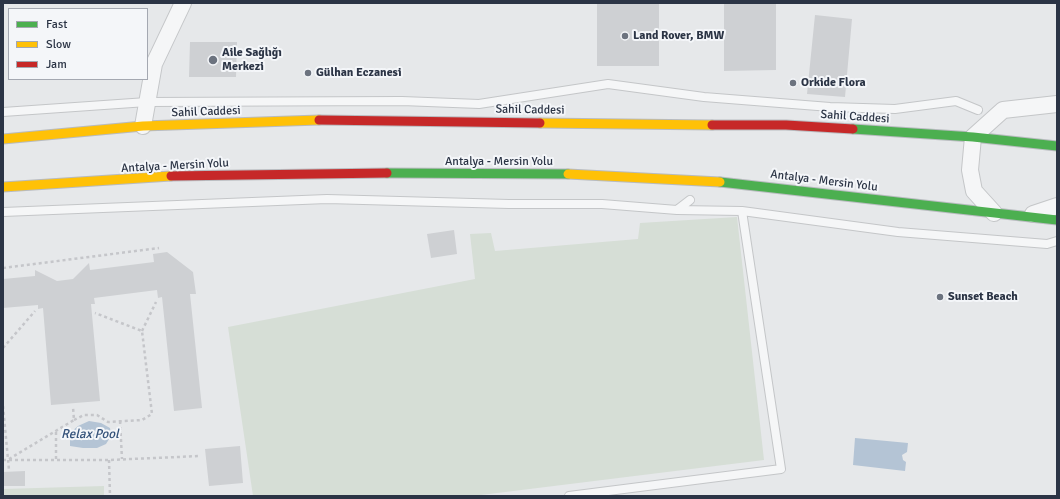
<!DOCTYPE html>
<meta charset="utf-8">
<style>
body{margin:0}
#map{position:relative;width:1060px;height:499px;overflow:hidden;background:#e6e8ea;font-family:Signika,sans-serif}
canvas{display:block}
.frame{position:absolute;inset:0;border:4px solid #2b3445;pointer-events:none}
.legend{position:absolute;left:8px;top:8px;width:140px;height:72px;box-sizing:border-box;background:#f4f6f9;border:1px solid #a4a8b1;margin:0;padding:5px 7px;list-style:none;font-size:12px;color:#2b3445}
.legend li{display:flex;align-items:center;gap:8px;height:20px}
.legend b{width:20px;border:1px solid #a4a8b1}
</style>
<div id="map">
<canvas width="1060" height="499"></canvas>
<div class="frame"></div>
<ul class="legend">
<li><b style="height:5px;background:#4caf50"></b>Fast</li>
<li><b style="height:5px;background:#ffc107"></b>Slow</li>
<li><b style="height:5px;background:#c62828"></b>Jam</li>
</ul>
</div>
<script>
const context = document.querySelector('canvas').getContext('2d');
context.lineJoin = 'round';
function paint(path, color) { context.fillStyle = color; context.fill(path, 'evenodd'); }
const toPath = rows => new Path2D(rows.map(r => 'M' + r).join(''));
function stroke(path, color, width, dash) { context.strokeStyle = color; context.lineWidth = width; context.lineCap = dash ? 'butt' : 'round'; context.setLineDash(dash || []); context.stroke(path); }
function label(font, color, halo, rows, align = 'center') {
  context.font = font + ' Signika,sans-serif'; context.lineWidth = 4; context.setLineDash([]); context.textBaseline = 'middle'; context.strokeStyle = halo; context.fillStyle = color; for (const [text, x, y, turn = 0] of rows) {
    context.save(); context.translate(x, y); context.rotate((+turn || 0) * Math.PI / 180); context.textAlign = isNaN(turn) ? turn : align; if (halo) context.strokeText(text, 0, 0); context.fillText(text, 0, 0); context.restore();
  }
}
const green = toPath([
 [737,217,764,460,473,496,253,496,228,327,475,279,470,234,491,233,495,251,638,239,640,223],
 [104,486,104,496,3,496,3,489]
]);
const water = toPath([
 [89,421,101,423,110,428,111,436,106,444,97,448,83,448,70,446,70,433,78,426],
 [855,438,908,443,907,452,902,455,903,460,906,462,905,471,853,465]
]);
const building = toPath([
 [597,3,659,3,659,66,597,66],
 [724,3,776,3,776,70,724,71],
 [815,15,852,19,845,97,807,94],
 [190,42,237,42,236,77,189,77],
 [454,230,457,254,431,258,427,234],
 [167,252,193,272,196,294,190,294,202,408,174,411,162,297,158,298,157,290,94,298,95,304,91,304,100,401,51,405,43,308,38,309,38,305,3,308,3,279,35,276,35,270,57,281,73,279,89,263,90,270,154,262,153,254],
 [240,446,243,483,209,486,205,449],
 [25,471,25,486,3,486,3,472]
]);
const path = toPath([
 [3,268,159,248],
 [142,331,156,302],
 [3,348,35,311],
 [3,406,9,470],
 [74,420,84,415,97,415,108,422,142,420,152,414,142,331,95,313],
 [120,421,122,459],
 [9,459,74,420,73,407],
 [56,459,56,431],
 [3,460,109,460,200,456],
 [109,460,110,496]
]);
const lane = toPath([
 [3,112,147,102,402,101,479,104,608,84,704,97,830,107,895,109,956,101,978,110],
 [677,210,742,211,898,232,1047,244,1057,241],
 [3,212,327,199,509,204,602,204,677,210,690,200],
 [569,496,781,469,742,211]
]);
const street = toPath([
 [143,126,154,64,183,3],
 [994,213,974,191,970,170,973,137,1003,110,1057,104],
 [1033,214,1057,206]
]);
const fast = toPath([
 [853,129,973,137,1057,146],
 [387,173,568,174],
 [720,182,1057,220]
]);
const slow = toPath([
 [540,123,712,125],
 [3,139,143,126,319,120],
 [568,174,720,182],
 [3,187,171,176]
]);
const jam = toPath([
 [319,120,540,123],
 [712,125,786,125,853,129],
 [171,176,387,173]
]);
const markers = [
 [625,36,4,"#6c737f"],
 [213,60,5,"#6c737f"],
 [308,73,4,"#6c737f"],
 [793,83,4,"#6c737f"],
 [940,297,4,"#6c737f"]
];
const poiNames = [
 ["Land Rover, BMW",633,36],
 ["Aile Sağlığı",222,53],
 ["Merkezi",222,67],
 ["Gülhan Eczanesi",316,73],
 ["Orkide Flora",801,83],
 ["Sunset Beach",948,297]
];
const streetNames = [
 ["Sahil Caddesi",530,110,1],
 ["Sahil Caddesi",206,112,-2],
 ["Sahil Caddesi",855,117,4],
 ["Antalya - Mersin Yolu",499,162],
 ["Antalya - Mersin Yolu",175,166,-3],
 ["Antalya - Mersin Yolu",824,181,7]
];
const waterNames = [
 ["Relax Pool",90,435]
];
paint(green, '#d6ded6');
paint(water, '#b4c4d5');
paint(building, '#ced0d3');
stroke(lane, '#c4c6c8', 10);
stroke(street, '#c4c6c8', 18);
stroke(fast, '#b8bbbf', 11);
stroke(slow, '#b8bbbf', 11);
stroke(jam, '#b8bbbf', 11);
stroke(path, '#c5c6ca', 2.5, [3, 3]);
stroke(lane, '#f5f6f7', 8);
stroke(street, '#f5f6f7', 16);
stroke(fast, '#4caf50', 9);
stroke(slow, '#ffc107', 9);
stroke(jam, '#c62828', 9);
for (const [x, y, r, color] of markers) { const dot = new Path2D(); dot.arc(x, y, r, 0, 2 * Math.PI); context.fillStyle = color; context.fill(dot); stroke(dot, '#f4f6f9', 1.5); }
label('bold 12px', '#2b3445', '#f4f6f9', poiNames, 'left');
label('12px', '#2b3445', '#f4f6f9', streetNames);
label('italic 13px', '#34527a', '#f4f6f9', waterNames);
</script>
